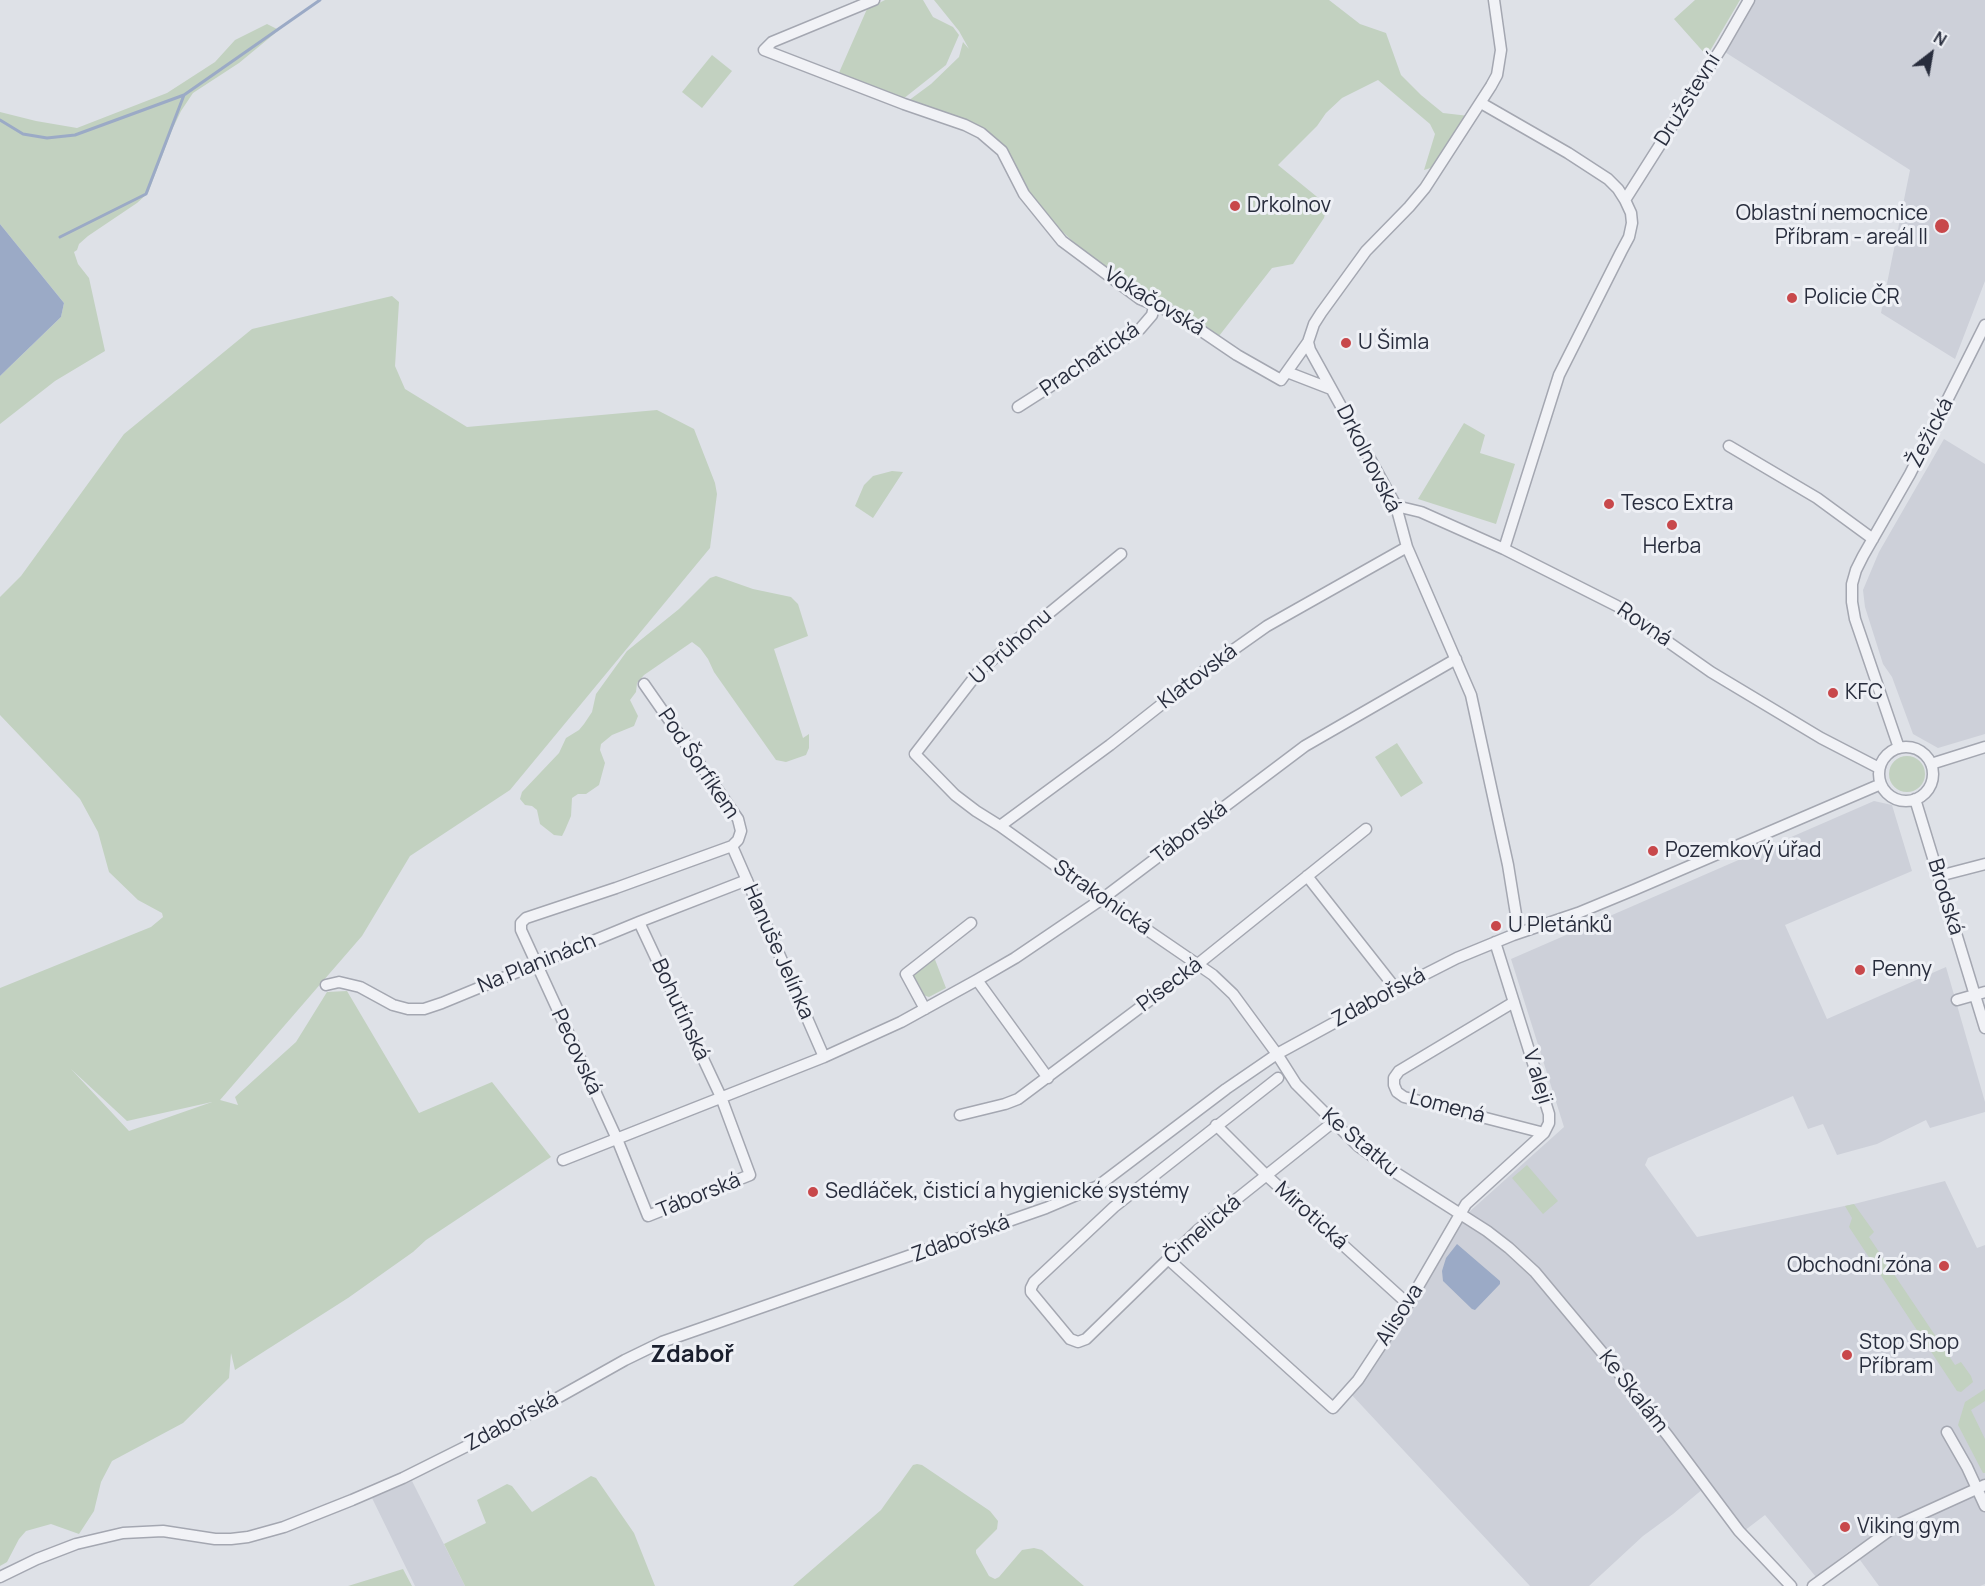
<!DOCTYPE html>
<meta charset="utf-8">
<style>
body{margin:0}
#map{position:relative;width:1985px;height:1586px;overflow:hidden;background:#dee1e7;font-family:Manrope,sans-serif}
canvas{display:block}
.north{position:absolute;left:1901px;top:24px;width:60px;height:60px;-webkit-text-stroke:4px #eef0f5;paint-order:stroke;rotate:31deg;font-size:16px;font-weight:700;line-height:24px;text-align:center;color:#282d3d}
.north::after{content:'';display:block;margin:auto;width:21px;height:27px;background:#282d3d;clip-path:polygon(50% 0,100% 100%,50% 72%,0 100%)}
</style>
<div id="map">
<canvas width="1985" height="1586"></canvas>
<div class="north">N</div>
</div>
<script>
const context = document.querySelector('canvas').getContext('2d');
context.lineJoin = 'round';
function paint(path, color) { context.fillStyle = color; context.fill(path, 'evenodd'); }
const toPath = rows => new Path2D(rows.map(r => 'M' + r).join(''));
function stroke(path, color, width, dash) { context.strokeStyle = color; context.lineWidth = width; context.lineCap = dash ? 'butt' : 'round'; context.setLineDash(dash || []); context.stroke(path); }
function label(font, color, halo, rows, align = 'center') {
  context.font = font + ' Manrope,sans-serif'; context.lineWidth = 6; context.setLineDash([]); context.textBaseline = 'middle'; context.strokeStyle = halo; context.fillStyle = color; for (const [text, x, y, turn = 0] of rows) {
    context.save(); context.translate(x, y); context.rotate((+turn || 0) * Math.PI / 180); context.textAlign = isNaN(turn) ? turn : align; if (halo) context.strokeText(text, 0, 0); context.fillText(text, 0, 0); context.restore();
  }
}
const built = toPath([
 [1745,0,1985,0,1985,281,1955,359,1881,313,1910,170,1717,47],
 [1944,439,1985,464,1985,734,1938,748,1913,734,1892,677,1883,664,1865,607,1863,590,1879,552],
 [1874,801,1892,805,1912,871,1785,925,1827,1019,1946,967,1985,1102,1985,1112,1930,1128,1926,1120,1877,1144,1837,1155,1823,1124,1808,1129,1793,1096,1648,1158,1645,1165,1697,1237,1854,1204,1945,1181,1977,1248,1985,1245,1985,1584,1980,1586,1879,1586,1852,1549,1816,1577,1765,1515,1744,1531,1710,1483,1673,1514,1643,1536,1589,1586,1530,1586,1350,1393,1468,1213,1564,1127,1511,959],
 [412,1481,465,1586,415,1586,372,1498]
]);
const green = toPath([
 [885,0,923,0,933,17,953,27,959,35,946,65,903,99,838,75,867,9],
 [934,0,1329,0,1360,24,1386,33,1401,75,1421,95,1443,113,1469,116,1437,166,1424,170,1435,134,1430,124,1378,80,1342,98,1326,113,1317,126,1278,165,1327,205,1324,218,1293,264,1272,268,1219,336,1177,307,1157,299,1091,258,1042,213,1007,156,994,143,988,132,985,133,908,101,931,84,959,57,963,42,969,49,959,31],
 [1695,0,1740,0,1707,56,1674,19],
 [267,24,279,30,239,63,193,93,181,111,172,130,148,193,137,203,88,236,79,244,77,250,74,252,78,264,89,278,105,351,55,381,0,424,0,376,61,317,64,303,0,224,0,112,36,121,77,128,167,93,215,62,235,40],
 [712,55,732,71,702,108,682,92],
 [392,296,399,302,395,366,405,389,467,427,657,410,694,429,715,483,717,494,710,548,510,790,410,856,362,936,220,1100,238,1105,235,1097,296,1042,327,992,347,991,419,1113,492,1082,551,1157,426,1240,413,1252,348,1298,235,1370,231,1353,229,1378,183,1423,112,1461,101,1482,94,1511,79,1534,51,1524,26,1531,19,1539,7,1562,0,1566,0,988,151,927,163,917,162,913,138,900,109,872,98,832,80,799,0,715,0,597,21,576,124,434,252,329],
 [71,1069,127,1121,212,1102,129,1131],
 [1464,423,1485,435,1480,453,1515,464,1496,524,1418,499],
 [892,471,903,472,873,518,855,506,864,485,873,476],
 [716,576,753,589,791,597,798,604,808,636,774,649,803,738,809,734,809,748,806,755,786,762,776,760,714,672,708,659,700,648,692,642,644,675,637,683,636,692,630,700,638,716,634,726,612,735,601,744,600,750,605,763,599,785,586,794,578,794,572,798,571,816,565,830,562,836,554,835,540,824,537,810,532,806,525,805,520,799,522,792,559,753,566,738,579,730,584,724,592,712,596,694,627,651,679,609,710,578],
 [1397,743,1423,783,1401,797,1375,757],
 '1889 774a18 18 0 1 1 36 0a18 18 0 1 1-36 0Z',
 [934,957,946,988,929,997,923,995,912,977,914,972],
 [1527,1165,1558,1201,1543,1214,1512,1178],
 [1854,1204,1874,1232,1869,1237,1955,1365,1961,1362,1971,1376,1973,1382,1961,1392,1957,1391,1849,1227,1852,1218,1845,1206],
 [1985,1389,1985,1401,1971,1410,1985,1439,1985,1473,1983,1473,1958,1425,1965,1402],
 [917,1464,922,1465,990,1511,998,1521,997,1529,976,1550,976,1553,989,1576,995,1579,999,1577,1022,1550,1034,1548,1042,1550,1084,1586,793,1586,881,1510,913,1465],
 [591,1476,596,1478,634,1533,655,1586,465,1586,444,1544,486,1523,477,1500,507,1484,512,1486,532,1512],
 [403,1569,412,1586,348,1586]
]);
const water = toPath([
 [0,224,64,303,61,317,0,376],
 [1457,1244,1500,1281,1500,1284,1475,1310,1472,1309,1443,1281,1442,1271,1446,1258]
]);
const stream = toPath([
 [0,120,23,134,47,138,75,135,184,95],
 [60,237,146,194,184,95,320,0]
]);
const minor = toPath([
 [874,0,772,42,764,50,904,104,965,125,981,133,1002,151,1024,194,1062,241,1140,299,1178,315,1237,355,1281,380,1308,342],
 [1494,0,1501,50,1497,75,1491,86,1425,188,1409,207,1366,251,1321,313,1314,324,1308,342,1310,350,1396,506,1407,547,1471,695,1508,865,1519,933],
 [1481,103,1568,153,1608,179,1618,189,1625,200,1631,213,1632,223,1629,237,1621,252,1559,375,1504,549],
 [1625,200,1722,47,1749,0],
 [1287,372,1331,389],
 [1018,407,1140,329,1152,315,1154,306],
 [1729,446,1817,498,1873,539],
 [1396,506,1421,512,1504,549,1617,606,1711,672,1821,738,1879,768],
 [1121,554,980,670,915,754,955,795,976,811,1000,826,1102,899,1213,975,1233,994,1277,1054,1296,1084,1358,1146,1393,1171,1487,1231,1509,1248,1535,1272,1611,1363,1668,1436,1739,1531,1791,1586],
 '1879 774a27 27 0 1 1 54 0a27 27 0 1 1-54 0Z',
 [1899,748,1855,619,1852,602,1852,584,1856,570,1863,556,1910,474,1985,325],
 [1931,764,1985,747],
 [1915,799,1985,1028],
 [1000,826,1110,745,1209,667,1267,626,1407,547],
 [732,846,824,1057],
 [1307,876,1396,989],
 [1939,876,1985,864],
 [639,922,721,1097,750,1175,648,1216,617,1139,521,930,521,923,526,918,616,888,732,846,738,840,741,831,738,819,644,684],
 [977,980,1048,1078],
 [326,985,339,982,360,987,393,1005,408,1009,424,1009,442,1003,639,922,747,880],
 [1957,1000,1985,992],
 [1514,1002,1399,1071,1394,1078,1394,1085,1397,1092,1404,1097,1544,1133],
 [925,1009,906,974,971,923],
 [1278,1078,1114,1207,1034,1282,1031,1288,1031,1292,1070,1339,1078,1342,1086,1339,1199,1229,1332,1123],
 [960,1115,1005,1104,1018,1099,1198,964,1366,829],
 [1216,1125,1267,1176,1408,1304],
 [563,1160,824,1057,901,1022,977,980,1015,958,1102,899,1305,746,1456,659],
 [1168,1259,1333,1408,1358,1380,1408,1304,1466,1204,1544,1133,1549,1123,1549,1114,1495,942],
 [1947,1432,1967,1467,1985,1506],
 [0,1577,37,1559,76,1544,123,1533,163,1531,215,1539,231,1539,248,1537,284,1527,352,1500,403,1478,511,1424,625,1360,662,1342,1046,1208,1098,1186,1226,1089,1277,1054,1396,989,1457,958,1513,935,1578,913,1636,889,1881,784],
 [1813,1586,1897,1525,1985,1485]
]);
const markers = [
 [1235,206,6,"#c8484b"],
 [1942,226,8,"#c8484b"],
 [1792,298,6,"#c8484b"],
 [1346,343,6,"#c8484b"],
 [1609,504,6,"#c8484b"],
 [1672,525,6,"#c8484b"],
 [1833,693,6,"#c8484b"],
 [1653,851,6,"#c8484b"],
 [1496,926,6,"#c8484b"],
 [1860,970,6,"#c8484b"],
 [813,1192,6,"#c8484b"],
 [1944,1266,6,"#c8484b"],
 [1847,1355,6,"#c8484b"],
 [1845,1527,6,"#c8484b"]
];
const streetNames = [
 ["Družstevní",1688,100,-58],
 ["Vokačovská",1154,302,31],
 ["Prachatická",1090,360,-34],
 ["Žežická",1931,433,-63],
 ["Drkolnovská",1368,459,63],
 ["Rovná",1644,625,34],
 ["U Průhonu",1011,647,-42],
 ["Klatovská",1198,677,-37],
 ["Pod Šorfíkem",698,764,56],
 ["Táborská",1190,833,-37],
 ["Brodská",1945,897,73],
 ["Strakonická",1102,898,35],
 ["Hanuše Jelínka",778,952,66],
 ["Na Planinách",537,964,-22],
 ["Písecká",1170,985,-37],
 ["Zdabořská",1379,998,-28],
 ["Bohutínská",680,1010,65],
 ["Pecovská",576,1052,65],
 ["V aleji",1537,1077,73],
 ["Lomená",1447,1107,15],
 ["Ke Statku",1360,1143,40],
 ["Táborská",699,1196,-22],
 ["Mirotická",1311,1216,42],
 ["Čimelická",1203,1230,-41],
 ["Zdabořská",961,1239,-20],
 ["Alisova",1400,1315,-57],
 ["Ke Skalám",1633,1392,52],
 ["Zdabořská",512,1422,-28]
];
const poiNames = [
 ["Drkolnov",1247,206],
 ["Oblastní nemocnice",1928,214,"right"],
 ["Příbram - areál II",1928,238,"right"],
 ["Policie ČR",1804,298],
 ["U Šimla",1358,343],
 ["Tesco Extra",1621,504],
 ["Herba",1672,547,"center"],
 ["KFC",1845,693],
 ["Pozemkový úřad",1665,851],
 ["U Pletánků",1508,926],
 ["Penny",1872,970],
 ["Sedláček, čisticí a hygienické systémy",825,1192],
 ["Obchodní zóna",1932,1266,"right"],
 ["Stop Shop",1859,1343],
 ["Příbram",1859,1367],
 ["Viking gym",1857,1527]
];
const quarterNames = [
 ["Zdaboř",692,1355]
];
paint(built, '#cdd0d9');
paint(green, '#c2d1c0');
paint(water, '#9baac6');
stroke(stream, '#9baac6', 3);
stroke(minor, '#a4a7b1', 13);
stroke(minor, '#f1f2f6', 10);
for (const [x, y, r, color] of markers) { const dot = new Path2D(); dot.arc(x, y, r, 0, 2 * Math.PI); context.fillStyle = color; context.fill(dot); stroke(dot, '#eef0f5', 2); }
label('21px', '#282d3d', '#eef0f5', streetNames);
label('21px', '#282d3d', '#eef0f5', poiNames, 'left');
label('bold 24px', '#1a1f2e', '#eef0f5', quarterNames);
</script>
